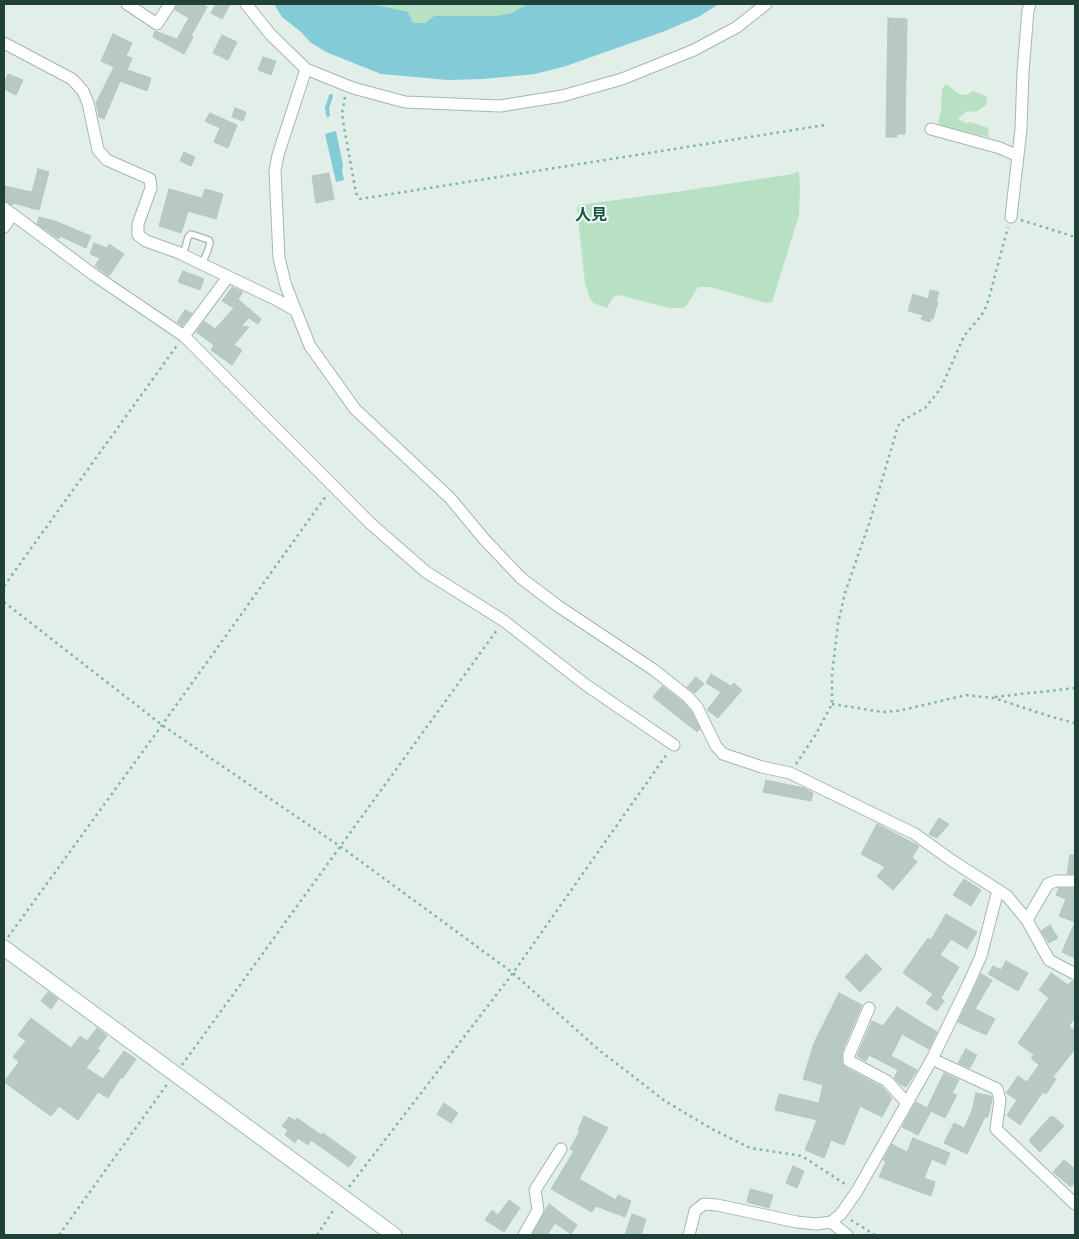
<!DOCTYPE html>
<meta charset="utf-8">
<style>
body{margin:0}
#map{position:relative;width:1079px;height:1239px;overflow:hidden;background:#e2eee8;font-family:"Public Sans",sans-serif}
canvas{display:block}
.frame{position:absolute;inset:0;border:5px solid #204138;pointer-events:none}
</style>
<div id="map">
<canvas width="1079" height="1239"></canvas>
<div class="frame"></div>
</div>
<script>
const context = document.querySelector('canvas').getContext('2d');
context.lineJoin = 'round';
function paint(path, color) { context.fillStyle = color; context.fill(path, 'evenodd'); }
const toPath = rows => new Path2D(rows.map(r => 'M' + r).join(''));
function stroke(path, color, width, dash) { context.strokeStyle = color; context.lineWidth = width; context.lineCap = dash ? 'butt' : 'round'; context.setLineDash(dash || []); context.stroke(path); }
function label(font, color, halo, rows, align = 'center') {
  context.font = font + ' "Public Sans","Noto Sans JP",sans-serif'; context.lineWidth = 4; context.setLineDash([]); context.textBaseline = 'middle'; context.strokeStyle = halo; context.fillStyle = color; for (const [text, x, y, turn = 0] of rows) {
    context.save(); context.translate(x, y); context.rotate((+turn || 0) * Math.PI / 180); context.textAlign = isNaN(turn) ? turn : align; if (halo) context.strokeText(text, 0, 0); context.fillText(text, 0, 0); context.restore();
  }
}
const green = toPath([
 [371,4,527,4,512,13,495,16,434,16,425,23,413,23],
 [945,85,949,86,959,94,967,95,973,91,986,96,987,104,976,112,967,111,958,119,966,123,971,122,988,128,989,137,941,127,938,121,941,111,942,89],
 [799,171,800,189,799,215,772,302,766,303,710,287,698,287,687,305,683,308,669,308,619,295,613,297,607,308,593,303,589,296,585,283,577,209,579,205,676,192,792,174]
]);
const water = toPath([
 [274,4,371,4,408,12,413,23,425,23,434,16,495,16,512,13,527,4,719,4,700,16,665,31,566,66,535,74,483,79,448,80,381,74,326,52,310,42,301,32,282,17],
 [336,131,343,165,342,171,344,180,336,182,325,134]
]);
const stream = toPath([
 [328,115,327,108,331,96]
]);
const building = toPath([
 [177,4,201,4,207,7,191,36,193,37,184,54,153,37,155,31,177,39,189,18,175,10,177,4],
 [216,4,230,4,222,19,211,13,216,4],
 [888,18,907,19,905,134,897,134,897,137,886,137,888,18],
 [113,34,132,43,126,56,132,58,127,70,151,78,147,91,120,81,104,119,99,117,96,103,114,67,101,61,113,34],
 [222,35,237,42,228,60,213,53,222,35],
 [263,57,276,61,271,75,258,70,263,57],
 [8,74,23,80,16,95,4,89,4,84,8,74],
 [235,108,246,112,243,121,232,117,235,108],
 [210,113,237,125,228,148,214,142,220,128,205,121,210,113],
 [184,152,195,157,191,166,180,161,184,152],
 [38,169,49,172,39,210,13,203,12,205,4,201,4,186,32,192,38,169],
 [329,173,334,199,316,203,312,176,329,173],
 [169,189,202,198,205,189,223,194,216,219,188,211,181,233,159,226,169,189],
 [39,217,55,221,91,236,86,248,60,236,59,239,37,224,39,217],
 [94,243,107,248,109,244,124,254,109,276,95,266,100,258,90,254,94,243],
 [183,271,204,279,200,290,178,282,183,271],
 [232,287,243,292,238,299,261,319,258,324,249,318,241,326,249,327,234,345,242,350,232,365,211,350,214,345,196,332,204,321,215,329,234,308,222,301,232,287],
 [930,290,939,292,936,301,938,302,933,319,931,318,930,322,921,319,923,315,908,311,913,294,928,299,930,290],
 [185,310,192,313,182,326,177,322,185,310],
 [711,674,731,686,734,683,742,690,718,718,707,710,721,692,706,683,711,674],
 [696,677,704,684,695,693,687,687,696,677],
 [662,686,683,702,691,711,700,729,697,732,653,697,662,686],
 [766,780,804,788,813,793,811,801,763,792,766,780],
 [939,818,949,824,937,838,929,834,939,818],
 [877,824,919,846,912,857,917,862,893,890,877,876,885,867,861,854,877,824],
 [1070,855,1075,855,1075,874,1067,874,1070,855],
 [964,879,981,890,971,906,953,895,964,879],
 [1059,888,1075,888,1075,958,1062,952,1075,922,1059,916,1066,899,1056,895,1059,888],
 [946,914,977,932,967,949,951,939,940,955,959,967,941,998,944,1001,937,1011,926,1003,933,994,903,973,928,938,931,940,946,914],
 [1050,925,1058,938,1049,943,1041,931,1050,925],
 [866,954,882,969,860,992,845,977,866,954],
 [1006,961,1028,973,1018,991,988,974,993,966,1001,970,1006,961],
 [1051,973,1068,985,1072,981,1075,981,1075,1017,1069,1026,1075,1031,1075,1049,1053,1077,1056,1079,1046,1094,1043,1092,1020,1125,1007,1115,1017,1100,1006,1093,1018,1076,1027,1082,1039,1065,1031,1058,1034,1055,1018,1043,1049,998,1039,990,1051,973],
 [981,974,992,980,975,1009,995,1019,986,1035,958,1022,981,974],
 [48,992,58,999,51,1009,41,1001,48,992],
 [839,993,862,1005,842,1052,842,1064,846,1068,882,1087,892,1098,882,1117,860,1106,844,1145,831,1140,824,1158,805,1150,817,1120,775,1110,779,1094,819,1103,823,1085,803,1079,814,1043,839,993],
 [897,1007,937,1032,929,1049,902,1034,891,1056,917,1070,906,1087,900,1084,894,1078,898,1070,869,1055,866,1061,857,1056,872,1021,883,1026,897,1007],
 [31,1018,71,1048,80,1036,87,1041,97,1028,107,1036,97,1049,100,1050,86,1068,103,1079,124,1051,136,1059,122,1079,121,1077,108,1098,98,1092,78,1120,59,1106,51,1116,4,1082,19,1062,13,1057,26,1041,18,1035,31,1018],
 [966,1049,977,1055,970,1068,958,1063,966,1049],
 [944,1073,959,1080,952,1093,957,1095,945,1118,931,1111,918,1135,902,1127,916,1102,927,1108,944,1073],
 [976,1093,991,1096,992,1099,988,1117,985,1117,967,1154,944,1143,954,1123,964,1128,972,1111,976,1093],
 [444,1103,458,1113,451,1123,437,1114,444,1103],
 [584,1116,608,1128,579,1179,616,1200,618,1195,631,1201,625,1217,596,1206,592,1212,551,1189,574,1151,570,1149,580,1131,578,1130,584,1116],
 [289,1117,295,1121,297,1118,321,1135,323,1133,356,1157,349,1167,311,1140,308,1145,298,1138,295,1143,285,1135,288,1130,282,1126,289,1117],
 [1050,1117,1054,1117,1064,1126,1040,1152,1030,1142,1030,1139,1050,1117],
 [913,1138,950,1153,945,1165,932,1159,924,1178,935,1182,931,1196,879,1177,886,1161,883,1160,892,1144,907,1152,913,1138],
 [1064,1160,1075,1169,1075,1182,1071,1187,1053,1172,1064,1160],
 [793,1166,804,1171,797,1188,786,1183,793,1166],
 [750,1189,773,1195,769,1208,747,1202,750,1189],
 [509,1200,520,1208,504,1232,485,1220,492,1210,498,1215,509,1200],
 [549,1204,577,1225,571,1234,555,1223,547,1235,532,1235,549,1204],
 [632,1214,646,1219,641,1235,625,1235,632,1214]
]);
const path = toPath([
 [345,97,342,113,344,127,356,193,360,199,825,125],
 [1021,220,1075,237],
 [4,586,178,344],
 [4,602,162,725,341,847,513,973,599,1050,665,1101,712,1129,750,1148,802,1156,848,1186],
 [995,697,1075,688],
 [832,704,882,712,898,711,966,695,994,698,1052,717,1075,723],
 [796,764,816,734,832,704,832,675,838,623,845,593,870,521,898,426,903,420,925,408,941,388,964,336,981,316,987,305,1008,227],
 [8,937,162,725,326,496],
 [182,1065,497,630],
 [349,1187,513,973,667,754],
 [851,1220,875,1235],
 [59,1235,168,1083],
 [317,1235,335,1208]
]);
const lane = toPath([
 [183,255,188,237,191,234,209,240,210,243,208,250,202,264]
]);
const street = toPath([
 [127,4,157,24,170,4],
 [246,4,271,35,306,69,353,88,405,102,500,106,562,96,622,79,694,50,737,27,766,4],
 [4,43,72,79,83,91,88,103,98,150,107,160,150,179,151,188,138,224,138,235,146,241,177,252,279,301,296,311],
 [306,69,278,155,275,171,279,258,286,286,310,346,355,409,450,498,484,539,521,578,558,606,654,670,688,697,697,707,716,746,723,754,762,767,790,773,915,834,951,860,1007,896,1027,920,1049,960,1075,974],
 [931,129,1000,148,1018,156],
 [4,208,94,275,184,336,370,523,426,572,504,621,586,685,674,745],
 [1011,217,1021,129,1023,72,1028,10,1030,4],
 [4,227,13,214],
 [184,336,228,277],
 [1027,920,1048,884,1056,881,1075,881],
 [869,1008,849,1055,849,1061,887,1081,906,1102],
 [932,1059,997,1089,1000,1100,996,1129,1075,1204],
 [831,1222,847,1235],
 [524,1235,538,1210,535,1190,561,1149],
 [689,1235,695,1211,704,1204,717,1205,797,1222,816,1224,831,1222,841,1214,857,1191,932,1059,967,987,981,956,998,890]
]);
const secondary = toPath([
 [4,948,394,1235]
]);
const neighbourhoodNames = [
 ["人見",591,215]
];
paint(green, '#b8e1c3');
paint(water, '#84cbd8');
stroke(stream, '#84cbd8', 4);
paint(building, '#b7c9c1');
stroke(building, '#b3c8bf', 1);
stroke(lane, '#a4b7b0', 8);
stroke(street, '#a4b7b0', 13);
stroke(secondary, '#9fbbb1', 17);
stroke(path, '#7fb5a4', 2.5, [2.5, 4]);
stroke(lane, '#fff', 5.5);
stroke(street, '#fff', 11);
stroke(secondary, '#fff', 15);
label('bold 16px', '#195547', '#f3faf6', neighbourhoodNames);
</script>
